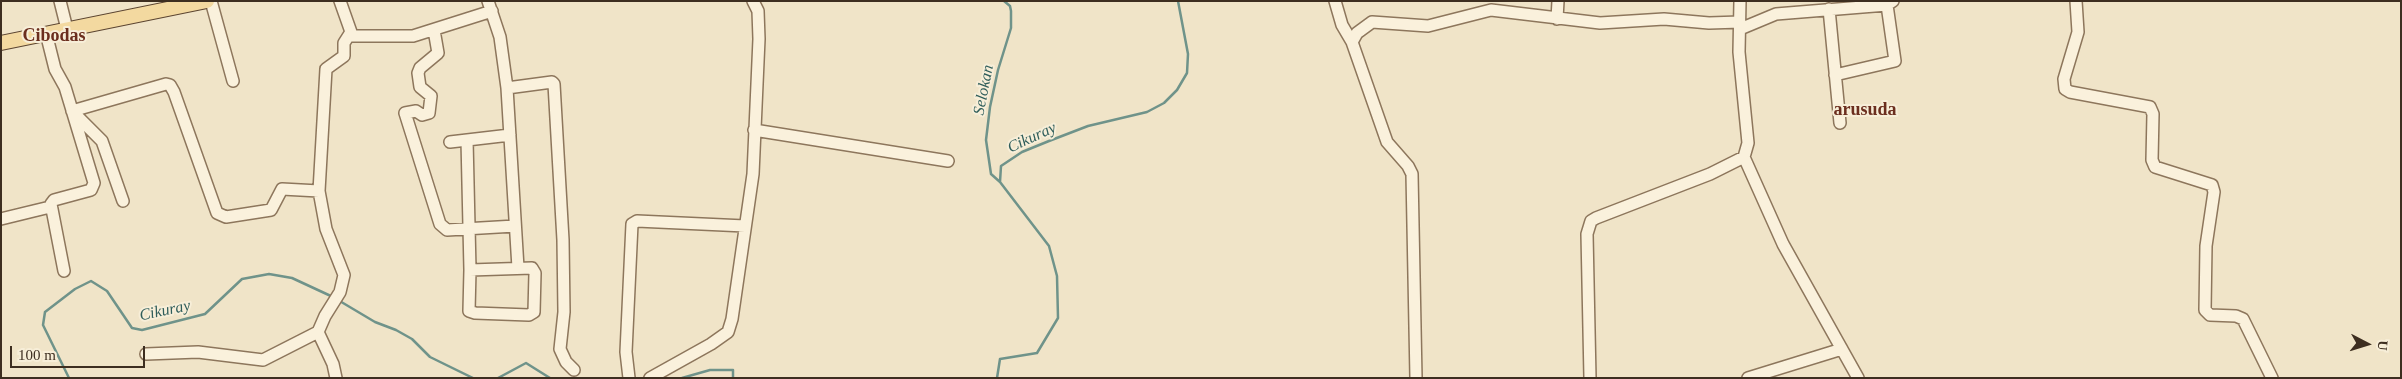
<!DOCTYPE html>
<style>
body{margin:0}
#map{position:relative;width:2402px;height:379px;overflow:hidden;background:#f0e4c8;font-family:"Times New Roman",serif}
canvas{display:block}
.frame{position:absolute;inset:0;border:2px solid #3d2e20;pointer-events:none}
.north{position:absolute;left:2342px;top:319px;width:50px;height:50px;-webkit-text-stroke:4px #f7eed8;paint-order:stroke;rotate:95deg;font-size:14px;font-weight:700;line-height:20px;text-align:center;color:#3d2e20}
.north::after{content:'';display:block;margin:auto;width:18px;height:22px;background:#3d2e20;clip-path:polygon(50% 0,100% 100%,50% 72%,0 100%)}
.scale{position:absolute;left:10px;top:346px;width:135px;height:22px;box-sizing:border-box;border:2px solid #3d2e20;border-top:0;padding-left:6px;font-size:15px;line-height:18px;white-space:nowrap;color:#3d2e20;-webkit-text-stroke:4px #f7eed8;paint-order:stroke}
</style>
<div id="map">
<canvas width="2402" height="379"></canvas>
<div class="frame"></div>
<div class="north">U</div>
<div class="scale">100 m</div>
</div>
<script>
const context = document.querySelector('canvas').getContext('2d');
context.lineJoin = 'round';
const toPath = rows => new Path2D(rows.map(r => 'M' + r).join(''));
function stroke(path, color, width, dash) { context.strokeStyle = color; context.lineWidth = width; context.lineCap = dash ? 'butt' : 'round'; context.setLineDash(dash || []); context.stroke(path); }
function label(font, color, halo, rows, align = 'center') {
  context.font = font + ' "Times New Roman",serif'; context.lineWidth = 4; context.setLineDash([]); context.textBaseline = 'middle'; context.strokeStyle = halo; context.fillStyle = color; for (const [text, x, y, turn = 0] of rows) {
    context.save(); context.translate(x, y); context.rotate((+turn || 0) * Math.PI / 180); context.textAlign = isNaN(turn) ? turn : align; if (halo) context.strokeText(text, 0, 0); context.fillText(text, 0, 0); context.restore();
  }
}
const stream = toPath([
 [1000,182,991,174,986,140,990,107,998,70,1011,28,1011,11,1010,6,1004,1],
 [338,300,375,322,396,330,412,339,430,357,473,378],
 [69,378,43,325,45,312,75,289,91,281,107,291,132,328,142,330,205,314,242,279,269,274,292,278,333,297],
 [498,378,526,363,550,378],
 [682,378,710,370,733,370,733,378],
 [997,378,1000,359,1037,353,1058,318,1057,276,1049,246,1000,182,1001,166,1022,152,1049,141,1088,126,1147,112,1164,103,1177,90,1187,73,1188,54,1178,1]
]);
const minor = toPath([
 [60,1,67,29],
 [211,1,233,81],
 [488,1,500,37,507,88,518,268],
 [1335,1,1342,25,1352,42,1387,142,1408,166,1412,174,1416,378],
 [1740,1,1739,52,1748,143,1744,157,1783,244,1858,378],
 [2076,1,2078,32,2064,79,2065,89,2070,92,2150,107,2153,114,2152,160,2155,167,2212,185,2214,192,2206,246,2205,310,2210,315,2236,316,2243,319,2272,378],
 [1829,9,1840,123],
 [1557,19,1558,1],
 [1740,29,1776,14,1887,5,1893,1],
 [434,30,438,53,420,68,418,73,420,87,431,96,429,113,422,115,416,111,405,113,440,224,447,230,515,226],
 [46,33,55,69,65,87,94,183,91,190,54,200,51,204,64,271],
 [350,36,413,36,492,11],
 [1352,42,1357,33,1372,22,1428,26,1491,10,1600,23,1664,19,1709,23,1740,22],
 [1835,75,1895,61,1887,5],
 [507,88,552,82,554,84,563,240,564,312,560,349,566,362,574,370],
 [72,111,166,84,170,85,174,92,217,213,226,217,271,210,282,189,319,191],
 [72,111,102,141,123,201],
 [754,130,948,161],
 [467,140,470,270,469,311,475,313,529,315,534,312,535,273,532,268,470,270],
 [450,142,510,135],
 [1,219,50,207],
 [146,354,198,352,263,360,318,332],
 [336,378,333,364,318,332,325,316,340,292,344,275,326,229,319,191,326,69,344,56,344,43,351,32,340,1],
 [629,378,626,352,632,224,637,221,745,226],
 [650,378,711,344,728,332,732,319,753,174,759,39,758,11,753,1],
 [1590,378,1587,234,1591,221,1596,218,1710,174,1744,157],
 [1748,378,1842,349]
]);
const major = toPath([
 [1,43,207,1]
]);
const waterNames = [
 ["Selokan",984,90,-79],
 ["Cikuray",1032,138,-25],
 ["Cikuray",165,311,-12]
];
const quarterNames = [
 ["Cibodas",54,36],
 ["arusuda",1865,110]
];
stroke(stream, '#6f938a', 2.5);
stroke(minor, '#8d765c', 14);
stroke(major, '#5b4430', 16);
stroke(minor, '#faf1dc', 11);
stroke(major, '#f3d9a0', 14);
label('italic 16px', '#2f5d5a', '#f7eed8', waterNames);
label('bold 18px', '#6b2e1e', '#f7eed8', quarterNames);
</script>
